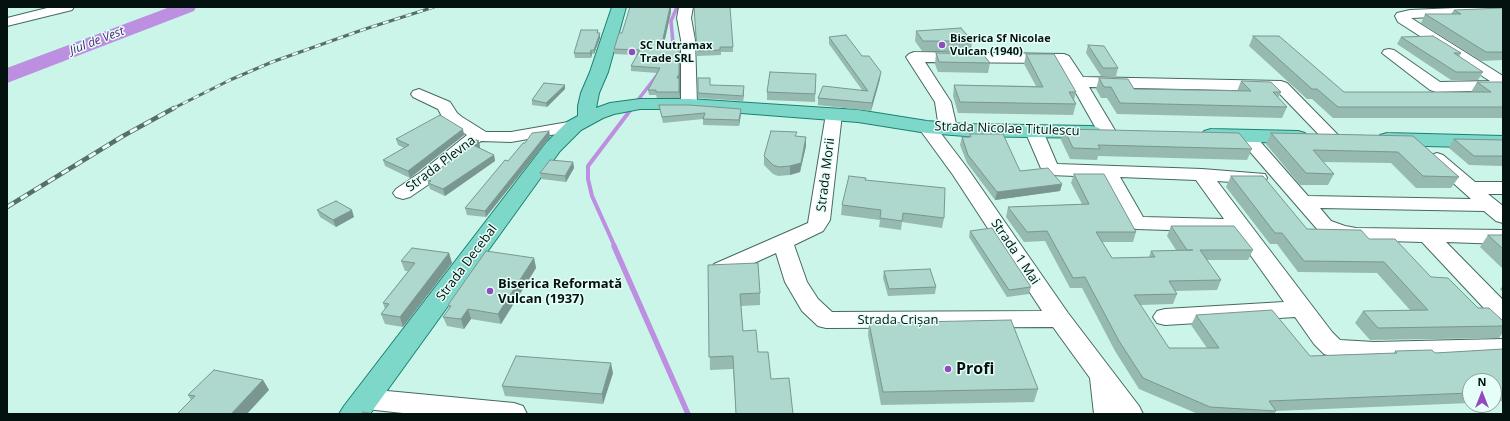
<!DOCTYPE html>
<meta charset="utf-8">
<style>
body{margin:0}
#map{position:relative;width:1510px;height:421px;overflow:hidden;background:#ccf5ea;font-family:"Open Sans",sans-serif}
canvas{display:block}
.frame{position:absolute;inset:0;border:8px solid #04120f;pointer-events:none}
.north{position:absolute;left:1462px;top:373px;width:40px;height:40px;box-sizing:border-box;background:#e6fef8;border:1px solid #8ca09b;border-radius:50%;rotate:0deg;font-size:11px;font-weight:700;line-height:16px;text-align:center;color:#04120f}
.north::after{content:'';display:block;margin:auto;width:14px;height:18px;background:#914bbe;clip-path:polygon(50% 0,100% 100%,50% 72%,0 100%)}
</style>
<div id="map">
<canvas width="1510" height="421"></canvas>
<div class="frame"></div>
<div class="north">N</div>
</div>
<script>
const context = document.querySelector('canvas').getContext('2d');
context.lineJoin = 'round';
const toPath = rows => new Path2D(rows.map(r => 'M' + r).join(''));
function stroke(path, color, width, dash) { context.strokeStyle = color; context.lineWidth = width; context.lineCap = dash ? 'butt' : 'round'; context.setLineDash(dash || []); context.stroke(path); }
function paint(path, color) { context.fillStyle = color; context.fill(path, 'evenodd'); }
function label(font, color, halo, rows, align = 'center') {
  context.font = font + ' "Open Sans",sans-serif'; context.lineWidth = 3; context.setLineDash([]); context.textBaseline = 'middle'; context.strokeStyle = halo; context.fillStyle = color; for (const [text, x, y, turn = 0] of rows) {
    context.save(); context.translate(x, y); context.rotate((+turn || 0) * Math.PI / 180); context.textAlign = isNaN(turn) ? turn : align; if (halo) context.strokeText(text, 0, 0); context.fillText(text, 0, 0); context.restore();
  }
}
const streamFar2 = toPath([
 [671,55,673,43,671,21,677,7],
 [631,109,658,74]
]);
const streamFar1 = toPath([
 [615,247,592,196,588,179,588,166,632,108]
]);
const stream = toPath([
 [614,246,688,414]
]);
const river = toPath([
 [170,7,196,7,194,11,7,83,7,68,170,7]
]);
const minor = toPath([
 [51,7,74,7,72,10,7,26,7,18,51,7],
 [679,7,693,7,691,18,695,40,697,104,695,108,689,109,683,108,681,104,681,40,677,18,679,7],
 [1478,7,1503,7,1503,14,1411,18,1503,76,1503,90,1436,92,1430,90,1382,53,1384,50,1389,49,1394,50,1440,82,1490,81,1398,22,1395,16,1397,13,1410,10,1478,7],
 [914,52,1064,54,1069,56,1083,77,1281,81,1287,83,1341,138,1338,142,1332,143,1326,142,1277,91,1089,87,1116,132,1113,136,1107,137,1101,136,1098,132,1059,63,925,62,951,102,957,128,954,132,948,133,942,132,939,128,935,102,906,57,909,54,914,52],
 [419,89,450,102,457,113,462,117,486,132,511,132,574,121,580,122,583,126,580,130,574,131,511,142,481,141,435,180,410,197,403,199,396,197,393,193,396,189,421,172,467,135,444,120,438,109,413,97,411,94,413,91,419,89],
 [834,109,840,110,842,114,830,220,823,231,794,245,807,282,818,299,832,312,1042,311,953,175,918,127,921,123,927,122,933,123,968,169,1068,313,1139,406,1143,414,1094,414,1090,378,1053,327,826,328,818,326,802,311,785,282,776,253,730,274,722,276,714,274,711,269,714,264,808,223,826,114,828,110,834,109],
 [1034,126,1040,127,1043,131,1057,164,1202,169,1265,174,1267,178,1265,182,1258,184,1217,181,1332,332,1340,340,1374,342,1503,339,1503,357,1374,360,1353,360,1333,357,1324,354,1314,344,1295,317,1165,325,1157,323,1153,317,1157,311,1165,309,1284,302,1234,232,1136,229,1129,227,1101,177,1050,175,1043,173,1025,131,1028,127,1034,126],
 [1120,177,1196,180,1224,219,1143,217,1120,177],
 [1245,130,1251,131,1308,196,1471,199,1431,163,1428,159,1431,155,1437,153,1443,155,1475,182,1503,182,1503,194,1488,194,1503,206,1503,223,1496,221,1484,211,1320,208,1331,221,1345,226,1356,228,1503,230,1503,244,1446,242,1503,300,1503,322,1495,320,1422,242,1356,240,1334,237,1317,229,1239,139,1236,135,1239,131,1245,130],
 [366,389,514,403,523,406,527,414,412,414,366,409,357,406,353,399,357,392,366,389]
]);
const major = toPath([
 [612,7,626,7,608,72,599,93,596,108,610,103,640,99,689,99,858,110,927,121,965,124,1092,126,1099,128,1102,132,1099,136,1092,138,965,136,927,133,858,122,689,109,640,109,614,114,603,118,581,130,560,151,370,414,339,414,344,406,546,143,567,122,578,116,578,106,581,93,590,72,612,7],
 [1211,129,1298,131,1305,133,1308,137,1305,141,1298,143,1211,141,1204,139,1201,135,1204,131,1211,129],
 [1387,133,1503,136,1503,148,1387,145,1380,143,1377,139,1380,135,1387,133]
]);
const railFar1 = toPath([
 [172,109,230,80,272,62,362,30,434,7]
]);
const rail = toPath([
 [7,207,123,136,174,108]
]);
const wall = toPath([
 [694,7,733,47,733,52,721,52,721,55,697,56],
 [670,8,671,12,663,48,680,55,680,98,657,98,656,95,649,95,648,90,657,73,631,71,631,66,637,55,614,54,614,49,622,33],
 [1503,8,1503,60,1481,61,1421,23,1425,14,1451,14,1454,10],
 [598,30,598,33,600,38,594,54,592,54,591,58,575,58,574,53],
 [916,31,972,41,971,51,922,51,915,41],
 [1253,36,1344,92,1471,92,1477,82,1503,82,1503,118,1333,118,1312,99,1307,99,1249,46],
 [829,37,880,79,871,111,818,105,818,98,862,90,829,44],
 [1401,37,1461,53,1459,57,1483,72,1478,80,1451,80,1397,44],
 [1088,45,1118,68,1116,76,1101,76,1086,53],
 [936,53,990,63,988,73,938,72,935,64],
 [1026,54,1076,92,1074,100,1076,104,1073,115,958,113,953,96,954,85,1036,86,1024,64],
 [816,74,815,102,767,100,767,92],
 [698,78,710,85,744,92,743,101,698,98],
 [1099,78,1134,89,1237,91,1241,81,1281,92,1278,98,1287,107,1282,118,1117,114,1107,98,1101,98,1096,89],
 [565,85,565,89,547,107,532,105,532,100],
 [659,105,741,114,739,126,703,125,703,119,663,123,660,110],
 [1064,129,1252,149,1247,160,1098,156,1097,160,1070,159,1061,140],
 [549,131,550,137,486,217,467,215,465,208,508,161],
 [1271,133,1413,136,1459,177,1451,188,1416,188,1391,163,1323,162,1334,174,1328,185,1300,185,1266,144],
 [970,134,1020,171,1062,184,1060,191,995,200,967,163,960,145,962,137,969,137],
 [464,135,410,178,385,166,383,160,404,148,398,145,396,139],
 [797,136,806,146,800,172,790,175,778,176,773,174,764,165,764,156],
 [1454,139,1503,140,1503,166,1469,165,1449,148],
 [479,141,480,148,479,148,494,155,495,161,445,196,430,189,427,179],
 [573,162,574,168,566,182,541,179,540,173],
 [1074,174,1136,232,1133,242,1102,242,1112,258,1149,257,1151,251,1176,250,1167,236,1171,226,1253,250,1248,260,1207,260,1221,280,1217,290,1175,291,1177,294,1173,304,1140,305,1169,348,1207,348,1191,325,1196,315,1310,356,1394,353,1395,351,1435,353,1503,349,1503,401,1494,402,1494,381,1470,381,1470,403,1276,411,1274,414,1198,414,1139,389,1115,351,1082,288,1070,288,1045,241,1024,242,1006,217,1008,207,1082,204,1071,183],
 [1231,176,1307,229,1369,239,1431,277,1478,308,1503,321,1503,332,1499,338,1370,340,1355,323,1363,311,1410,310,1377,273,1298,272,1277,244,1270,244,1226,187],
 [866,180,944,218,942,228,902,222,901,230,879,227,880,220,841,215,842,205],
 [317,210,354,217,336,227,320,217],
 [970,231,1031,287,1029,294,1007,297,969,237],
 [1488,235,1503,235,1503,269,1480,247],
 [449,253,452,263,403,327,385,324,381,314,385,309,383,303,408,271,405,271,401,261],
 [534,258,536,268,501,324,471,319,464,329,447,326,443,317,449,309,448,305],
 [708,265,760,293,760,305,741,306,743,331,758,352,771,379,793,414,736,414,733,369,710,370],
 [884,271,936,287,935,294,888,296,883,278],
 [1503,286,1503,292,1500,289],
 [869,323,1038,389,1034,402,881,405,868,335],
 [613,373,603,404,505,396,502,386],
 [263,380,269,390,191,400,188,395]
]);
const shadedWall = toPath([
 [668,7,671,7,671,12,662,53,661,48],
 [600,33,600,38,594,54,594,50],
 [591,50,592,54,591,58,590,53],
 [679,50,680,55,680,98,677,78],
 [881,72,880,79,871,111,872,103],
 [565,85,565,89,547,107,546,103],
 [744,86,744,92,743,101,743,96],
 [741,109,741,114,739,126,739,120],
 [463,129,464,135,410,178,408,171],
 [549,131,550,137,486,217,485,211],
 [806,137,806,146,800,172,790,175,790,166],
 [479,141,480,148,474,151,473,145],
 [494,155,495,161,445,196,443,189],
 [573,162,574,168,566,182,565,176],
 [1062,184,1060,191,995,200,997,192],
 [352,210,354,217,336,227,333,220],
 [449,253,452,263,403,327,400,317],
 [534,258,536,268,501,324,498,314],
 [468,309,471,319,464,329,461,319],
 [611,363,613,373,603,404,602,394],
 [263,380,269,390,247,414,231,414]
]);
const building = toPath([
 [630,7,670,7,661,48,679,50,679,74,677,78,679,78,679,92,656,92,656,90,648,90,660,68,631,66,640,50,614,49,619,33,622,33,630,7],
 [694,7,730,7,733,47,720,47,720,50,697,51,694,7],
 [1503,8,1503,52,1486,52,1425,14,1461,14,1454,10,1503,8],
 [961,28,972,41,923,41,916,31,961,28],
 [581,30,598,30,597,33,600,33,594,50,591,50,590,53,574,53,581,30],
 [846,35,862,56,869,56,881,72,872,103,818,98,823,86,868,91,829,37,846,35],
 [1253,36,1279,36,1344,92,1491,92,1477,82,1503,82,1503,107,1338,107,1317,89,1312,89,1253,36],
 [1433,36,1461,53,1454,53,1483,72,1456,72,1401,37,1433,36],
 [1088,45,1104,46,1118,68,1103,68,1088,45],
 [936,53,983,54,990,63,939,62,936,53],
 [1026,54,1054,54,1076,92,1069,92,1076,104,960,102,954,85,1043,87,1026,54],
 [770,72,816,74,815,94,767,92,770,72],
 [698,78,710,78,710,85,744,86,743,96,698,93,698,78],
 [1099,78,1128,79,1134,89,1251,91,1241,81,1271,82,1281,92,1273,92,1287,107,1120,103,1111,87,1104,87,1099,78],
 [544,83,565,85,546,103,532,100,544,83],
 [659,105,689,105,741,109,739,120,703,119,705,113,662,117,659,105],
 [440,115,463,129,408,171,383,160,409,145,396,139,440,115],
 [1064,129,1239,133,1252,149,1098,145,1100,149,1073,148,1064,129],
 [549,131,485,211,465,208,505,160,508,161,523,143,525,143,532,133,549,131],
 [771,131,797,132,795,136,806,137,801,163,790,166,779,167,773,165,764,156,771,131],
 [1271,133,1413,136,1459,177,1423,176,1398,152,1313,150,1334,174,1306,173,1271,133],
 [970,134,1003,134,1020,171,1048,168,1062,184,997,192,968,155,962,137,971,137,970,134],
 [1454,139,1503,140,1503,156,1474,156,1454,139],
 [476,140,479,141,473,145,494,155,443,189,428,183,431,181,427,179,476,140],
 [550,160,573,162,565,176,540,173,550,160],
 [1074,174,1104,174,1136,232,1096,232,1112,258,1155,257,1151,251,1193,250,1187,250,1171,226,1234,226,1253,250,1200,250,1221,280,1169,281,1177,294,1134,295,1169,348,1219,348,1196,315,1272,310,1310,356,1397,353,1395,351,1432,350,1435,353,1503,349,1503,391,1494,392,1494,381,1470,381,1470,393,1269,401,1276,411,1210,407,1143,378,1119,341,1085,277,1073,278,1047,231,1027,232,1008,207,1089,204,1074,174],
 [849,176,866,178,865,180,945,188,944,218,903,213,902,221,880,218,881,210,842,205,849,176],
 [1231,176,1263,176,1307,229,1357,230,1361,230,1369,239,1395,239,1431,277,1448,278,1478,308,1489,308,1503,321,1503,326,1378,328,1363,311,1428,310,1384,262,1304,261,1282,233,1275,233,1231,176],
 [336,201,352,210,333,220,317,210,336,201],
 [992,228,1031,287,1009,290,970,231,992,228],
 [1488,235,1503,235,1503,249,1488,235],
 [412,248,449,253,400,317,381,314,389,304,383,303,415,263,401,261,412,248],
 [486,251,534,258,498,314,468,309,461,319,443,317,451,306,448,305,486,251],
 [758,263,760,293,740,294,743,331,756,330,758,352,768,352,771,379,789,378,793,414,736,414,733,356,709,357,708,265,758,263],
 [930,269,936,287,889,289,884,271,930,269],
 [1011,320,1038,389,883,392,869,323,1011,320],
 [516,356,611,363,602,394,502,386,516,356],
 [214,370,263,380,231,414,177,414,195,396,188,395,214,370],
 [363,412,375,414,362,414,363,412]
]);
const markers = [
 [942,45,4,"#914bbe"],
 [632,52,4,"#914bbe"],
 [490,291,4,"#914bbe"],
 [948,369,4,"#914bbe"]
];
const farPoinames = [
 ["Biserica Sf Nicolae",950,39],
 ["Vulcan (1940)",950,52],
 ["SC Nutramax",640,46],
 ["Trade SRL",640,59]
];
const farWaternames = [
 ["Jiul de Vest",97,41,-21]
];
const streetNames = [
 ["Strada Nicolae Titulescu",1007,129,2],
 ["Strada Plevna",441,164,-37],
 ["Strada Morii",826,175,-83],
 ["Strada 1 Mai",1015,252,56],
 ["Strada Decebal",467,263,-53],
 ["Strada Crișan",898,320]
];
const poiNames = [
 ["Biserica Reformată",498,284],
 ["Vulcan (1937)",498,299]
];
const nearPoinames = [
 ["Profi",956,369]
];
stroke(streamFar2, '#bd8fe0', 3.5);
stroke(streamFar1, '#bd8fe0', 4);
stroke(stream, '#bd8fe0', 5.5);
paint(river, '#bd8fe0');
stroke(minor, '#456a62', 2);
stroke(major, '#1a8271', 2);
paint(minor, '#fff');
paint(major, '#7dd8ca');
stroke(railFar1, '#567069', 3);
stroke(rail, '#567069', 4.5);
stroke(railFar1, '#e6fef8', 2, [6]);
stroke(rail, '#e6fef8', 3, [8]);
paint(wall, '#96b9b0');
paint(shadedWall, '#7a9690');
paint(building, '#aed7cd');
stroke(building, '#7a9690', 1);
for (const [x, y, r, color] of markers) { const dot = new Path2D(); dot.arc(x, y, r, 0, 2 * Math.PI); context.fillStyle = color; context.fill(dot); stroke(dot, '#e6fef8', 1.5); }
label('bold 11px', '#04120f', '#e6fef8', farPoinames, 'left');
label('italic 12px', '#561979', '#e6fef8', farWaternames);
label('13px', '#04120f', '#e6fef8', streetNames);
label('bold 13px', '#04120f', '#e6fef8', poiNames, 'left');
label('bold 16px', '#04120f', '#e6fef8', nearPoinames, 'left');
</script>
